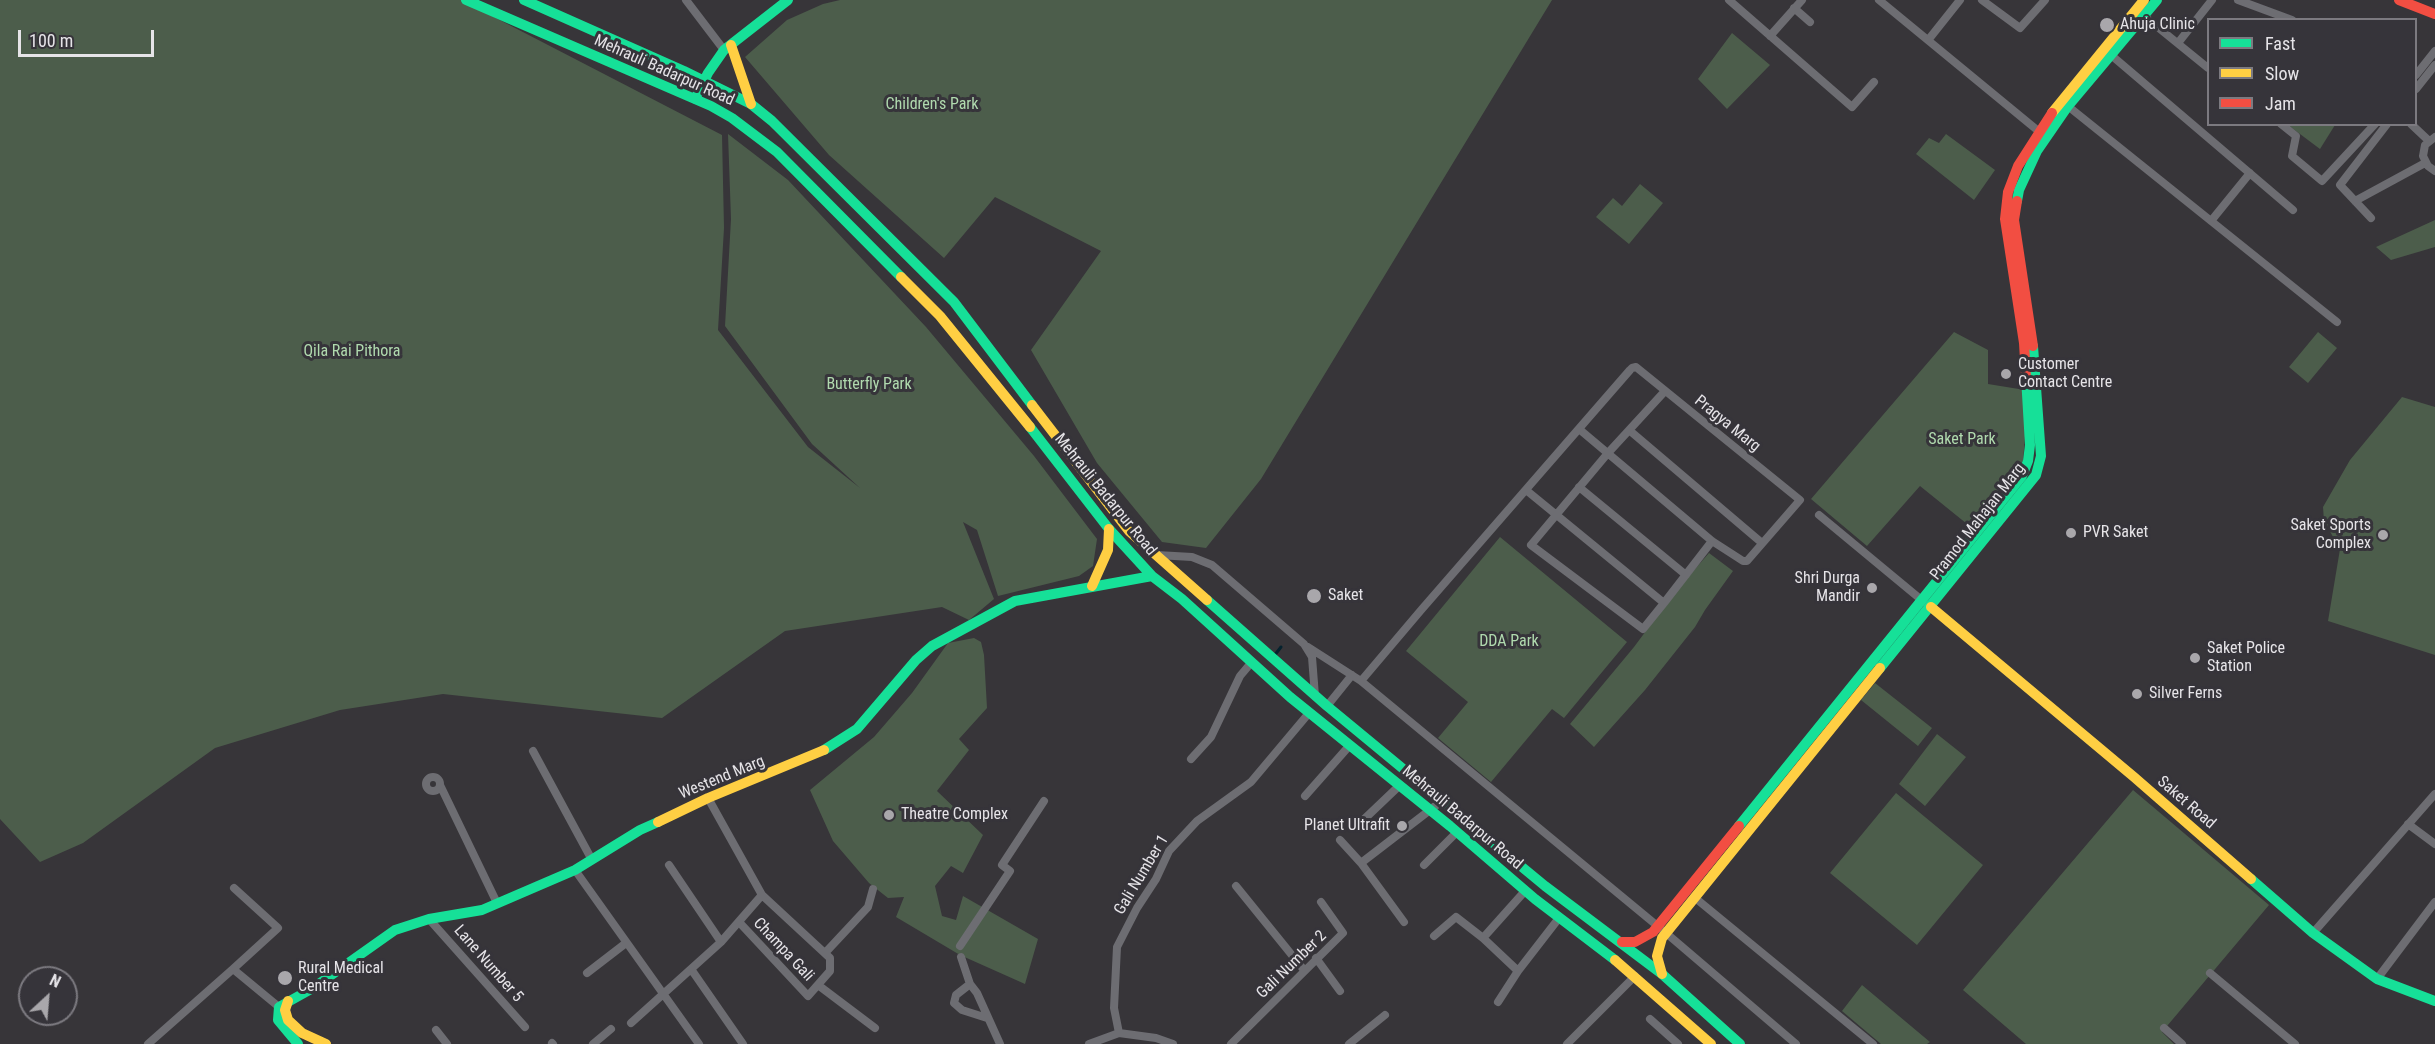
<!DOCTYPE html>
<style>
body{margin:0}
#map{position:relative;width:2435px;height:1044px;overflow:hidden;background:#373539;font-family:"Roboto Condensed",sans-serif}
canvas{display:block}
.legend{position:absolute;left:2207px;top:18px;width:210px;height:108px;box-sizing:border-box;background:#36343a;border:2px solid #7c7a80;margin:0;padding:8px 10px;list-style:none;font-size:18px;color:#e6e4e8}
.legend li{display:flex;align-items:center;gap:12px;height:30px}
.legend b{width:30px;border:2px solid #7c7a80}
.north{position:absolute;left:18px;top:966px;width:60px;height:60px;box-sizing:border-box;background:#36343a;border:2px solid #7c7a80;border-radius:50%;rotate:26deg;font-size:16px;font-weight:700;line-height:24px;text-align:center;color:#e6e4e8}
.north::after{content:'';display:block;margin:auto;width:21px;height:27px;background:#a9a7ab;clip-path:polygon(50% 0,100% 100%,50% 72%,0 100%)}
.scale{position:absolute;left:18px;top:30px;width:136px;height:27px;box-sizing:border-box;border:3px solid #e6e4e8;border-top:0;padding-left:8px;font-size:18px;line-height:21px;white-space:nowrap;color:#e6e4e8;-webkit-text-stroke:4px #36343a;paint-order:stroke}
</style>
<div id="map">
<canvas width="2435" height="1044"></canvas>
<ul class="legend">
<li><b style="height:8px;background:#16e098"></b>Fast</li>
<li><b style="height:8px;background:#ffcf43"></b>Slow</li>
<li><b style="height:8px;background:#f24e42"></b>Jam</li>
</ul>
<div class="north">N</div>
<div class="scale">100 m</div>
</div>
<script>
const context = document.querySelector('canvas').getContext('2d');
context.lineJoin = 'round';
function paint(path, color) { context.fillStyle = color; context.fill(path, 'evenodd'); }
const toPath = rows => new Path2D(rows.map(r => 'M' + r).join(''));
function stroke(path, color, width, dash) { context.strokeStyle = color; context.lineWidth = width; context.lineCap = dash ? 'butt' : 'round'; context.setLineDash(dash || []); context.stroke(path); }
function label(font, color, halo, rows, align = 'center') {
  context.font = font + ' "Roboto Condensed",sans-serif'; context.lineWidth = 6; context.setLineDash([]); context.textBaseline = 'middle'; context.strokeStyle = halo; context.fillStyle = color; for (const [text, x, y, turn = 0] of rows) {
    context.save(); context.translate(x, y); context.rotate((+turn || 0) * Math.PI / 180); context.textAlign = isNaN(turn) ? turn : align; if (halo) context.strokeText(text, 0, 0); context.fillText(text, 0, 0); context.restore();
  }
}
const green = toPath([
 [0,0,461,0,722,135,724,228,718,330,808,447,860,488,812,444,725,326,731,219,728,134,788,180,926,327,1034,456,1097,539,1093,566,1079,576,998,596,977,530,963,522,994,599,969,620,942,607,785,631,662,718,443,694,340,710,215,748,83,843,40,862,0,819],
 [840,0,1552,0,1261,479,1206,548,1162,542,1097,463,1031,350,1101,251,995,197,944,258,829,155,745,57,787,20,823,4],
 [1732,33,1770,65,1727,109,1698,79],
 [2288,125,2335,125,2320,149],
 [1946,134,1995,170,1974,200,1916,154,1929,138,1939,143],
 [1640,184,1663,203,1629,244,1596,217,1613,198,1622,206],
 [2435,220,2435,247,2391,260,2376,247],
 [1954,332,1988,350,1988,384,2025,390,2026,424,2023,461,1972,528,1920,486,1867,546,1811,499],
 [2318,332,2337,348,2308,383,2289,367],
 [2402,397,2435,407,2435,655,2328,621,2340,549,2324,521,2323,507,2350,460],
 [1500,537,1627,642,1564,718,1552,709,1491,782,1438,738,1468,702,1406,651],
 [1709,553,1733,571,1705,610,1695,627,1645,690,1594,747,1570,724,1634,647,1675,592],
 [974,638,981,642,984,655,987,708,959,739,969,750,937,791,983,835,963,873,951,866,935,886,942,916,956,920,963,896,1038,939,1025,984,960,955,896,917,904,897,888,898,869,883,833,841,810,790,874,737,912,693,948,643],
 [1875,683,1932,728,1918,746,1861,700],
 [1937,734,1966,757,1925,806,1899,784],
 [2133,790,2269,905,2162,1032,2174,1044,2026,1044,1963,990],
 [1896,793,1983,865,1917,945,1830,873],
 [1862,985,1930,1042,1927,1044,1881,1044,1842,1011]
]);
const stream = toPath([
 [1274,656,1281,647]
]);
const street = toPath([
 [686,0,724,50],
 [1729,0,1852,107,1874,82],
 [1879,0,2042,134],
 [1982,0,2020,28,2045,0],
 [2238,0,2292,20],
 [1794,8,1810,22],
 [2144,16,2208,68],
 [1770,36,1802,0],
 [1929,39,1960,0],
 [2178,43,2212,0],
 [2111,55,2293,210],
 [2416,75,2435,51],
 [2416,89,2435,65],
 [2064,103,2337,322],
 [2281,124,2296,136,2292,156,2322,181,2375,124],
 [2411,124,2428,140],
 [2435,137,2425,145,2423,156,2428,166,2435,171],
 [2355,201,2425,163],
 [2371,218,2340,185,2387,124],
 [2211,221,2250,173],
 [1629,430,1762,543],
 [1579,487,1686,575],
 [1526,490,1664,603,1712,541],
 [1819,515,1924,602],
 [1157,555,1192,557,1212,565,1304,644,1312,657,1315,696],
 [1664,603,1643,629,1531,545,1608,453,1665,391],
 [1308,647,1361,681,1666,933,1796,1044],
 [1361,681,1422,609,1630,370,1632,368,1636,367,1800,500,1747,561,1743,561,1712,541,1579,429],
 [1327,706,1352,675],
 [533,751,592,860],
 [1191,759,1211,737,1240,676,1251,663],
 '426 784a7 7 0 1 1 14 0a7 7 0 1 1-14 0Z',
 [440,785,497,903],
 [1305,796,1350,745],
 [708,798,762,895,830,958,830,971,808,996,739,922],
 [2408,824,2435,844],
 [1357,826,1400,785],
 [1340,840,1361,863,1404,922],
 [1361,863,1443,800],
 [669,865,721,942],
 [1424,865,1457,832],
 [575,870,699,1044],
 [1236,886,1304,970],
 [1694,897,1873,1044],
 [429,919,525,1027],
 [2313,933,2435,794],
 [1434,936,1456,917,1483,938,1525,891],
 [1483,938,1518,971,1559,918],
 [960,946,1010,871,1002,865,1044,801],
 [825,953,868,907,873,889],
 [961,957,970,984,977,993,1000,1044],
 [1316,958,1340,991],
 [233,969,278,928,234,888],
 [691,969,743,1044],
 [587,973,626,943],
 [2210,973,2295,1044],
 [2377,979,2435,902],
 [970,984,956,995,954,1003,962,1010,987,1018],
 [818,985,875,1028],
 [1498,1002,1518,971],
 [1650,1019,1678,1044],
 [631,1023,721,942,762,895],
 [2164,1028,2182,1044],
 [436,1030,447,1044],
 [1119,1033,1114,1008,1117,947,1137,908,1156,879,1169,851,1197,821,1251,782,1309,713],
 [552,1043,553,1044],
 [148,1044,233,969,279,1007],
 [593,1044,611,1029],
 [1089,1044,1119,1033,1156,1038,1173,1044],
 [1231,1044,1343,933,1321,902],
 [1349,1044,1385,1015],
 [1567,1044,1635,976]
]);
const fast = toPath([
 [466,0,711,106,732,118,777,152,901,277],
 [524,0,684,71,751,104,772,121,954,302,1032,405],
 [695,99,708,73,724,50,788,0],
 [2017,201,2019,190,2037,151,2068,106,2157,0],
 [1030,427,1109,529,1152,576,1182,599,1290,697,1450,826,1535,899,1615,960],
 [1207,600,1327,706,1545,886,1662,974,1740,1044],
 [1880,668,2036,475,2041,456,2033,346],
 [824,750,857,729,916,660,932,646,1015,601,1152,576],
 [1739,826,2022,476,2028,461,2030,445,2026,377],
 [2251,879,2313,933,2377,979,2435,1001],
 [298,1044,278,1020,279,1007,313,988,395,930,429,919,482,910,575,870,640,830,658,822]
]);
const slow = toPath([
 [731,45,751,104],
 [2052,113,2144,0],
 [901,277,940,316,1030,427],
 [1032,405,1129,531,1207,600],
 [1092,586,1108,550,1109,529],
 [1931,607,2134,777,2251,879],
 [658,822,708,798,824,750],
 [1615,960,1711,1044],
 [1662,974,1657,956,1662,938,1880,668],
 [288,1001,285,1010,288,1020,302,1033,326,1044]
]);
const jam = toPath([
 [2399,0,2435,14],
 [2017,201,2014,220,2033,346],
 [2026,377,2024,343,2005,219,2008,192,2018,166,2052,113],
 [1622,942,1635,942,1653,932,1739,826]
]);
const markers = [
 [2107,25,8,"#a9a7ab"],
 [2006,374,6,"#a9a7ab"],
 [2071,533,6,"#a9a7ab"],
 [2383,535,6,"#a9a7ab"],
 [1872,588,6,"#a9a7ab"],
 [1314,596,8,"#a9a7ab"],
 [2195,658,6,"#a9a7ab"],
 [2137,694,6,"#a9a7ab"],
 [889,815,6,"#a9a7ab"],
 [1402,826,6,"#a9a7ab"],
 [285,978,8,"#a9a7ab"]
];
const poiNames = [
 ["Ahuja Clinic",2120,25],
 ["Customer",2018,365],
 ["Contact Centre",2018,383],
 ["Saket Sports",2371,526,"right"],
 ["Complex",2371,544,"right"],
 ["PVR Saket",2083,533],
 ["Shri Durga",1860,579,"right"],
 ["Mandir",1860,597,"right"],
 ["Saket",1328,596],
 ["Saket Police",2207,649],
 ["Station",2207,667],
 ["Silver Ferns",2149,694],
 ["Theatre Complex",901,815],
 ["Planet Ultrafit",1390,826,"right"],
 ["Rural Medical",298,969],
 ["Centre",298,987]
];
const streetNames = [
 ["Mehrauli Badarpur Road",664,71,24],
 ["Pragya Marg",1727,424,39],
 ["Mehrauli Badarpur Road",1105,495,51],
 ["Pramod Mahajan Marg",1978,522,-52],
 ["Westend Marg",722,778,-22],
 ["Saket Road",2186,803,41],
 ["Mehrauli Badarpur Road",1462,818,40],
 ["Gali Number 1",1142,875,-59],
 ["Champa Gali",783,950,47],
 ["Lane Number 5",488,964,49],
 ["Gali Number 2",1292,965,-44]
];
const parkNames = [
 ["Children's Park",932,105],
 ["Qila Rai Pithora",352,352],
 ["Butterfly Park",869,385],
 ["Saket Park",1962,440],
 ["DDA Park",1509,642]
];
paint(green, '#4c5d4b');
stroke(stream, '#05222e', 3);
stroke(street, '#6d6d72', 8);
stroke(fast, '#16e098', 10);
stroke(slow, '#ffcf43', 10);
stroke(jam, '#f24e42', 10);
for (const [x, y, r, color] of markers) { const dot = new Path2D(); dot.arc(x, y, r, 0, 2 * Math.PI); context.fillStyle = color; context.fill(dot); stroke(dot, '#36343a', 2); }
label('16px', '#e6e4e8', '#36343a', poiNames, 'left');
label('16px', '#e6e4e8', '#36343a', streetNames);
label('16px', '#b0daae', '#36343a', parkNames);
</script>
